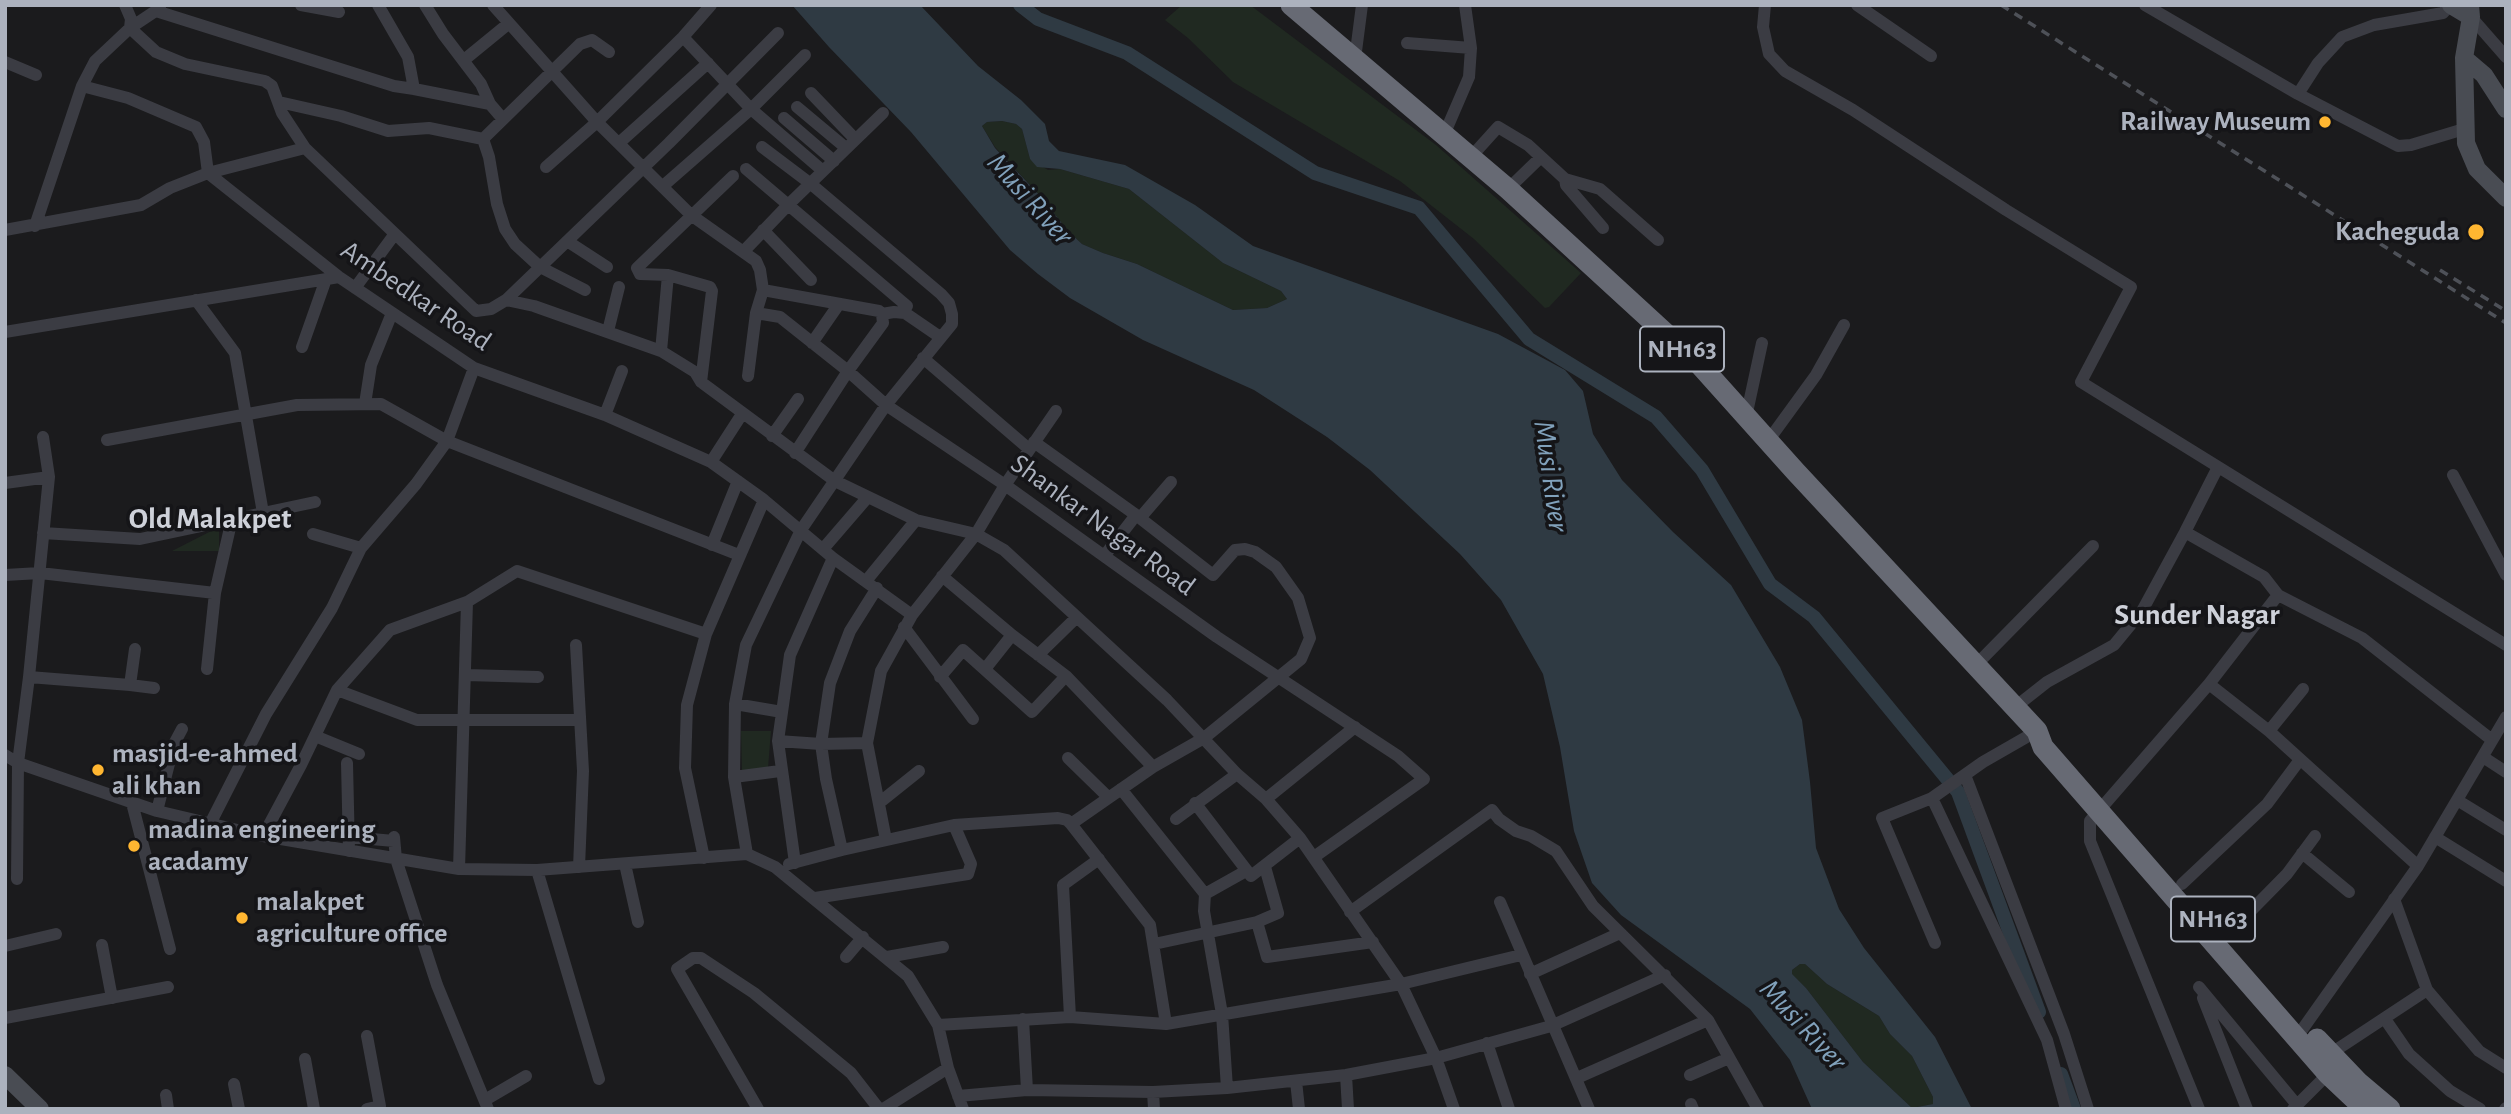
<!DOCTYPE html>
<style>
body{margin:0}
#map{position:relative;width:2511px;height:1114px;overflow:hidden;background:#1b1b1d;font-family:"Alegreya Sans",sans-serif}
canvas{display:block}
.frame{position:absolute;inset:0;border:7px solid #acb2be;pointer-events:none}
</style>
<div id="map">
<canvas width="2511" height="1114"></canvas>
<div class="frame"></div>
</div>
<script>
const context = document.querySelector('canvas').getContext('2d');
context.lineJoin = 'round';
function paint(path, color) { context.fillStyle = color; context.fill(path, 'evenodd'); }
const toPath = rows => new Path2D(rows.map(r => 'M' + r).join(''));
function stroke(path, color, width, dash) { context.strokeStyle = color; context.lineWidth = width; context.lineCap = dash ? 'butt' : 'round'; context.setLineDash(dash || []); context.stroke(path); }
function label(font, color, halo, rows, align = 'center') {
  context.font = font + ' "Alegreya Sans",sans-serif'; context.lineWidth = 7; context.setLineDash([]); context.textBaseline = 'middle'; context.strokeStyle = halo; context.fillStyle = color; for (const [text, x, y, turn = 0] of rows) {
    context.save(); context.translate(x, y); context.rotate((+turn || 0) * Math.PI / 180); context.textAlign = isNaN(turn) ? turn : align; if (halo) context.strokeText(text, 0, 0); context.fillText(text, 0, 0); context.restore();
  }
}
const green = toPath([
 [1182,5,1250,5,1436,145,1581,273,1549,307,1545,308,1474,239,1400,181,1233,82,1188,38,1165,20],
 [1002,121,1016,124,1022,129,1030,159,1048,170,1060,169,1129,189,1223,263,1281,291,1287,299,1267,308,1233,310,1137,264,1103,253,1082,244,1067,230,1044,200,995,147,982,126,987,122],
 [219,527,219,551,172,551],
 [741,731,771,731,768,768,742,772],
 [1800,964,1805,964,1827,984,1879,1016,1890,1034,1912,1056,1933,1097,1933,1104,1912,1108,1863,1062,1806,988,1791,974,1792,970]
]);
const water = toPath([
 [792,5,920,5,978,66,1021,100,1045,124,1049,141,1059,151,1125,165,1195,205,1253,246,1498,334,1565,370,1583,391,1593,434,1622,480,1673,532,1731,585,1780,667,1802,720,1810,782,1816,848,1839,909,1864,948,1935,1037,1972,1109,1812,1109,1790,1060,1750,1009,1621,915,1592,883,1574,831,1560,747,1543,674,1501,600,1460,554,1370,470,1327,437,1254,390,1143,340,1070,298,1038,274,1010,250,911,132,829,47],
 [1002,121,1016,124,1022,129,1030,159,1037,167,1060,169,1129,189,1223,263,1281,291,1287,299,1267,308,1233,310,1137,264,1103,253,1082,244,1067,230,1044,200,995,148,982,126,987,122],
 [1800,964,1805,964,1827,984,1879,1016,1890,1034,1912,1056,1933,1097,1933,1104,1912,1108,1863,1062,1806,988,1792,974,1792,970]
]);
const canal = toPath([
 [1020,5,1038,19,1127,53,1315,173,1419,208,1529,339,1656,417,1702,470,1770,584,1814,617,1958,792,2039,1012],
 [2061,1074,2074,1109]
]);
const street = toPath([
 [125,5,131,19,130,28,156,52,185,64,265,81,272,86,282,113,305,148,476,311,491,309,506,300,534,306,661,351,695,372,701,382,835,481,916,520,976,534,1004,550,1167,700,1237,774,1266,799,1300,838,1401,984,1436,1058,1454,1109],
 [301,5,339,12],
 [425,5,443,34,481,84,490,104],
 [493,5,597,122,691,215,756,261,760,270,763,290,879,311,882,314,883,323,848,371,795,453],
 [1765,5,1763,27,1769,54,1785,71,1853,110,2006,210,2131,287,2081,382,2506,645],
 [1857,5,1931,56],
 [2145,5,2298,94,2398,146,2411,145,2464,129],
 [156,11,394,86,414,89,408,57,378,5],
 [2471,17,2506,57],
 [683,37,751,109,823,171],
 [1407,43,1471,48],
 [1355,59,1362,5],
 [464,60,508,24],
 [5,62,36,75],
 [82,86,128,98,196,127,204,142,208,173,339,277,474,368,605,415,711,462,764,500,833,558,912,615],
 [414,89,490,104,502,118],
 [811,93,855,139],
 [2298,94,2318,63,2342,37,2374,25,2443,13,2450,5],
 [279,102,341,116,388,131,429,128,483,139,489,157,497,204,505,229,515,244,540,267,585,290],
 [797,107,846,148],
 [784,118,834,161],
 [1444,135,1469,77,1471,48,1465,5],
 [483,139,580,44,592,40,609,52],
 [619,143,708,63],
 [1470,158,1498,127,1528,145,1565,179,1600,189,1658,240],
 [546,167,597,122,683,37,711,5],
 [746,169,907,306],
 [1565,179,1566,185,1603,228],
 [663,186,751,109,805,55],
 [1508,189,1541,157],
 [35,226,82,86,95,61,130,28,160,8],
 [5,230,141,205,170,188,208,173,305,148],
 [763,230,811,280],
 [567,241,607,267],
 [743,252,789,204,883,113],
 [355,288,394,235],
 [506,300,669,143,778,33],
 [756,313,780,317,848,371,886,405,1005,485,1217,637,1398,756,1424,779,1314,857],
 [882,314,894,312,905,313,940,337],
 [608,331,619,287],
 [5,332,339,277],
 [812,343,839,304],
 [302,347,326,279],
 [661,351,668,275],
 [923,358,1029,449],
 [748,376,756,313,763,290],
 [701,382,712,291,710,287,668,275,640,274,637,268,733,176],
 [365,404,371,365,392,313],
 [605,415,622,371],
 [1746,417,1762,343],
 [772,436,798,399],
 [107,440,297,405,381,404,447,441,739,555],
 [1768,441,1816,375,1844,325],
 [1034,442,1136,515,1213,575,1235,550,1245,549,1255,552,1276,567,1298,598,1310,638,1301,659,1204,738,1153,767,1071,824,1150,925,1166,1024],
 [711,462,742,414],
 [2453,475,2506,575],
 [5,483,49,477],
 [263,513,315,502],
 [1140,518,1171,482],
 [2185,532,2264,577,2278,595,2362,638,2492,740],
 [43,533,140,539,263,513,235,353,196,300],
 [313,534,361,548],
 [712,545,738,481],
 [823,549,867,498],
 [1105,555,1136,515],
 [5,575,40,573,215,593],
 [942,576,1012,635,1066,676,1153,767],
 [866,581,916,520],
 [904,627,973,719],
 [576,645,583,771,579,867],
 [135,649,130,685,154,688],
 [1038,655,1077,617],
 [1975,666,2093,546],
 [207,669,215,593,232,519],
 [985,669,1012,635],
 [466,675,538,677],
 [29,677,130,685],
 [940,677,963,650,1032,712,1066,676],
 [2209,684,2269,731,2418,866],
 [337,690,417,720,580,720],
 [735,704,782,712],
 [2014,708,2047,682,2114,645,2142,611,2185,532,2218,467],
 [2269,731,2303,689],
 [315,736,359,754],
 [778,741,821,744,867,743],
 [5,755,18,763,157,811,263,836,459,869,537,870,747,854,775,867,908,976,938,1025,948,1068,963,1109],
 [2483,757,2506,772],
 [1068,758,1108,797],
 [347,763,349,851],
 [1965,775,2064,1034,2088,1109],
 [734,777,780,771],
 [1121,789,1205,894,1246,871],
 [1932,798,2047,1040,2066,1109],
 [1266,799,1355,727],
 [2457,800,2506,830],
 [132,803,170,949],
 [879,803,919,771],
 [1195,803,1251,876,1300,838],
 [157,811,174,744,182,729],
 [1176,819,1237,774],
 [210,824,266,714,332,608,361,548,416,484,447,441,474,368],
 [263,836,301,765,337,690,390,630,467,602,517,571,706,634],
 [349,837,394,841],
 [394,837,396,859,437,985,488,1109],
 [2435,837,2506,881],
 [886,840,867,743,881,671,912,615,976,534,1005,485,1056,411],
 [842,850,826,779,821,744,830,683,850,631,877,588],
 [2302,853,2349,892],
 [747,854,734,777,735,704,746,645,801,530,886,405,952,324,952,314,949,303,941,294,811,184,762,147],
 [704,858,685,768,687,705,706,634,764,500],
 [795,863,778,741,790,655,833,558],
 [625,864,638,922],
 [789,864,842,850,954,825,1058,818,1067,820,1071,824],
 [459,869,467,602],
 [537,870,599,1079],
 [17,879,18,763,29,677,49,477,43,437],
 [2182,884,2267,804,2299,761],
 [1205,894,1204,911,1222,1014,1227,1088],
 [815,898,968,874,971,864,954,825],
 [2394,899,2427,990,2479,1051,2506,1068],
 [1500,902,1589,1109],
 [1350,912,1492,810,1499,819,1516,831,1531,836,1556,851,1593,906,1708,1020,1758,1109],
 [1257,922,1278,913,1265,867],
 [2227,935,2287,874,2315,836],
 [1935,943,1882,818,1932,798,1983,762,2037,731],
 [1154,944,1257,922,1267,957,1373,942],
 [102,945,112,998],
 [5,946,56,934],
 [846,957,863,937],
 [887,957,943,947],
 [1530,974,1620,933],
 [2199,987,2297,1105],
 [2203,998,2247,1109],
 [1070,1017,1063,885,1099,859],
 [5,1018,168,987],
 [1023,1019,1027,1090],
 [2385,1019,2409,1054,2450,1091,2480,1109],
 [938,1025,1070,1017,1166,1024,1401,984,1521,955],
 [367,1036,380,1106,367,1109],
 [2297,1037,2418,866,2506,717],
 [1487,1043,1509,1109],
 [2330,1054,2427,990],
 [305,1059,314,1109],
 [1346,1075,1348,1109],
 [1690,1075,1729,1058],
 [1577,1078,1708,1020],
 [1296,1081,1299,1109],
 [234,1084,239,1109],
 [1153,1092,1154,1109],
 [166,1095,168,1109],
 [958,1096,1027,1090,1153,1092,1227,1088,1346,1075,1436,1058,1551,1026,1665,975],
 [485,1100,526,1076],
 [1691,1104,1693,1109],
 [758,1109,677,969,693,958,701,958,754,993,851,1073,879,1109],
 [883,1109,948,1068],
 [2199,1109,2090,841,2090,821,2209,684,2278,595],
 [2293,1109,2328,1074],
 [2505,1109,2506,1108]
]);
const secondary = toPath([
 [2451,5,2471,17],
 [2470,5,2471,17,2464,58,2466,143,2477,169,2506,198],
 [2464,58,2484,75,2506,109],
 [5,1075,40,1109]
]);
const highway = toPath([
 [1291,5,1508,189,1700,365,1795,471,2037,731,2043,747,2328,1074,2365,1109],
 [2317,1039,2358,1082,2390,1109]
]);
const rail = toPath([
 [2001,5,2506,323],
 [2440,270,2506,311]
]);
const markers = [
 [2325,122,7,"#ffb631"],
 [2476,232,9,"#ffb631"],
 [98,770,7,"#ffb631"],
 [134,846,7,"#ffb631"],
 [242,918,7,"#ffb631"]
];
const shields = [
 [1682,349,84],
 [2213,919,84]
];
const shieldNames = [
 ["NH163",1682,349],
 ["NH163",2213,919]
];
const poiNames = [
 ["Railway Museum",2311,122,"right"],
 ["Kacheguda",2460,232,"right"],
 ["masjid-e-ahmed",112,754],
 ["ali khan",112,786],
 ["madina engineering",148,830],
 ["acadamy",148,862],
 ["malakpet",256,902],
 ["agriculture office",256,934]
];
const streetNames = [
 ["Ambedkar Road",416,296,34],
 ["Shankar Nagar Road",1103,525,36]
];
const waterNames = [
 ["Musi River",1030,199,48],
 ["Musi River",1551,476,82],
 ["Musi River",1803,1025,47]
];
const neighbourhoodNames = [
 ["Old Malakpet",210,519],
 ["Sunder Nagar",2197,615]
];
paint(green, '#202921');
paint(water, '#2f3a43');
stroke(canal, '#2f3a43', 14);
stroke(street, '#3b3c43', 12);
stroke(secondary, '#494c53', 18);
stroke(highway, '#676a74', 21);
stroke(rail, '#4e5158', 3.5, [9, 7]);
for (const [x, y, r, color] of markers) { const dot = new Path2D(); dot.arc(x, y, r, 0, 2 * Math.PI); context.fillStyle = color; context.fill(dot); stroke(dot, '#151518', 2.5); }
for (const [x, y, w] of shields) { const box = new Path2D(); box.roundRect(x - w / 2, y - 22.5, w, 45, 5); context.fillStyle = '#151518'; context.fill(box); stroke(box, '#acb2be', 2); }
label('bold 26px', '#acb2be', null, shieldNames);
label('bold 28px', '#acb2be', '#151518', poiNames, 'left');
label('28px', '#acb2be', '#151518', streetNames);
label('italic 30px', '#81a1bb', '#151518', waterNames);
label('bold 30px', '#ced1d9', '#151518', neighbourhoodNames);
</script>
